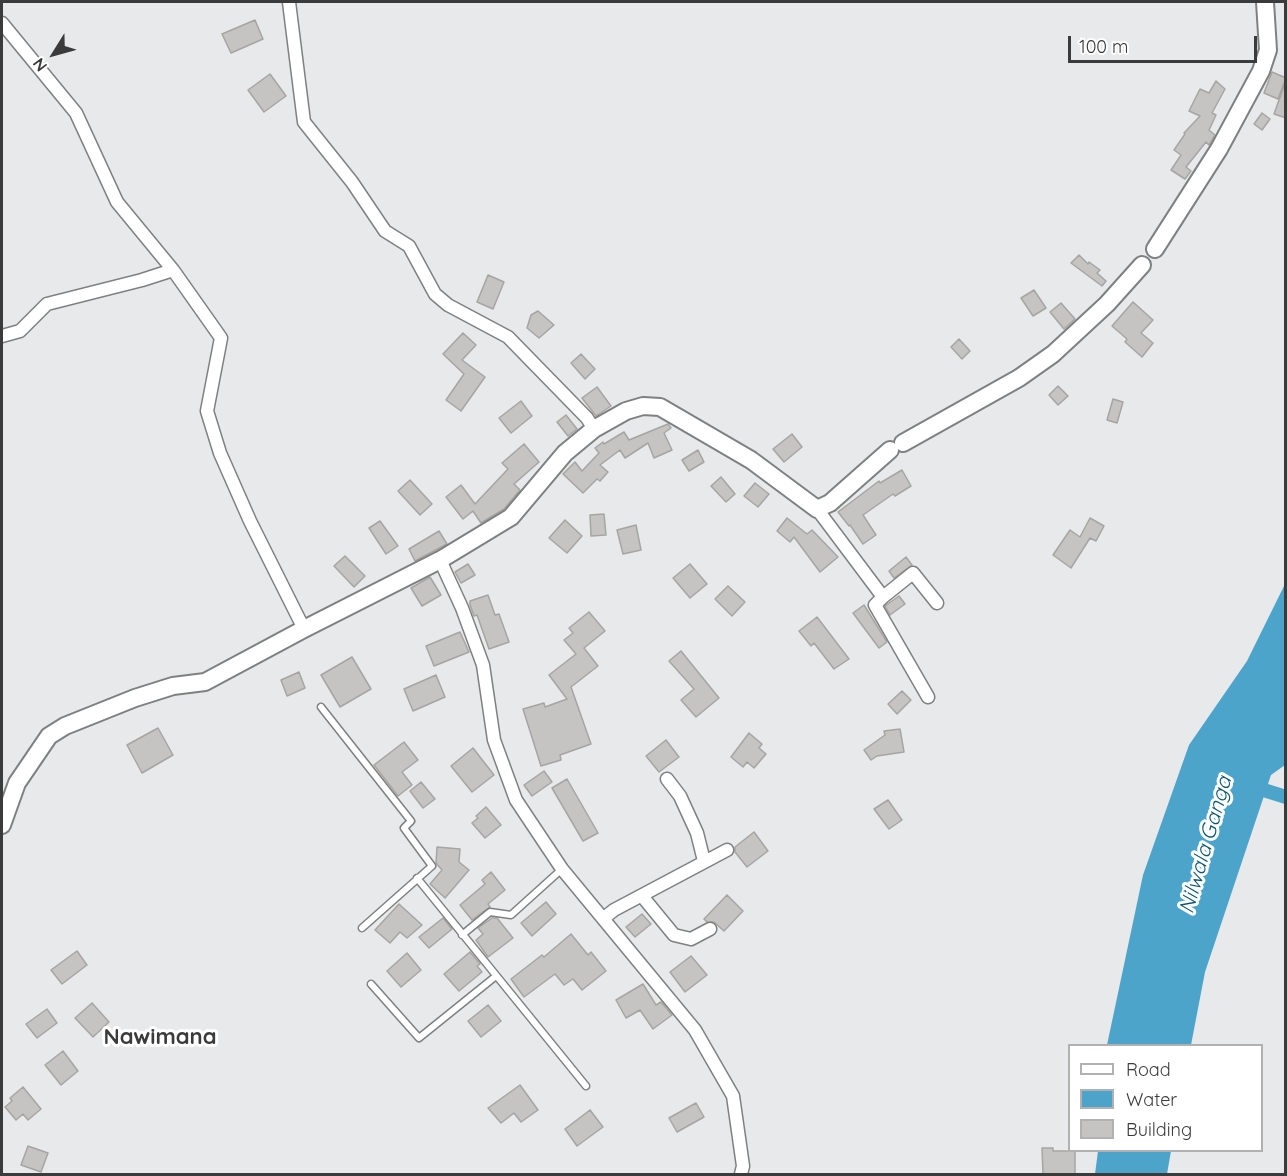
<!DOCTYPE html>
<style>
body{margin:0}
#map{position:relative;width:1287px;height:1176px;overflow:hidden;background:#e8e9ea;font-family:Quicksand,sans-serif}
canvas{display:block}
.frame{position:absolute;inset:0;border:3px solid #3b3b3c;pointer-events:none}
.legend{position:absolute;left:1068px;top:1044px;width:195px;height:108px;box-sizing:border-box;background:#fff;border:2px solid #b1b1b1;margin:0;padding:8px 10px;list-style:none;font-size:18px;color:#3b3b3c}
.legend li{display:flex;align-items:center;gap:12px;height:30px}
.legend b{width:30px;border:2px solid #b1b1b1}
.north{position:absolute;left:24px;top:24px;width:60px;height:60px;-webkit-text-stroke:4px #fff;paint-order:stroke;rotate:233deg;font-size:16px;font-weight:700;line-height:24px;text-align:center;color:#3b3b3c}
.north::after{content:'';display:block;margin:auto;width:21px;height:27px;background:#3b3b3c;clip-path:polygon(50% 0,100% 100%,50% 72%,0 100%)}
.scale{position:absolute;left:1068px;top:36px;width:189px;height:27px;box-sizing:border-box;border:3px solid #3b3b3c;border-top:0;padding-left:8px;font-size:18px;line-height:21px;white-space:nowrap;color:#3b3b3c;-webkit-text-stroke:4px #fff;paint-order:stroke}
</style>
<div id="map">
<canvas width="1287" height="1176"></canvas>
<div class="frame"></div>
<ul class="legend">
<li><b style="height:8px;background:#fff"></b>Road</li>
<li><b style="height:16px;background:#4da4cb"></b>Water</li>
<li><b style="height:16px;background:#c5c4c2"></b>Building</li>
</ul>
<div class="north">N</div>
<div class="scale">100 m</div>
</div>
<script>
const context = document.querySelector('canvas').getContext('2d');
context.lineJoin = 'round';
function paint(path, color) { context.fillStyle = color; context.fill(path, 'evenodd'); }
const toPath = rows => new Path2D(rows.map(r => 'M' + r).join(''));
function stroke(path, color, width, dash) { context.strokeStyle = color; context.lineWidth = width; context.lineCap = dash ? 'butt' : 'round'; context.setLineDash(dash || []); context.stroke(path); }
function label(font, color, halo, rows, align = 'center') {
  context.font = font + ' Quicksand,sans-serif'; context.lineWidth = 6; context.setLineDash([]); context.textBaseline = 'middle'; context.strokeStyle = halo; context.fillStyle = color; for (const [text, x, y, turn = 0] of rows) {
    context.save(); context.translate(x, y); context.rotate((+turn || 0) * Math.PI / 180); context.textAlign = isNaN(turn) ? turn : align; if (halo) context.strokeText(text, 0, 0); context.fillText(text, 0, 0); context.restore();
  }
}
const water = toPath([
 [1285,584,1285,765,1271,775,1205,972,1191,1045,1107,1045,1143,875,1189,745,1247,661],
 [1098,1151,1098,1150,1171,1151,1167,1174,1095,1174]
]);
const canal = toPath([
 [1251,786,1286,797]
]);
const building = toPath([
 [255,20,263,39,231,53,222,34,255,20],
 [1272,72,1286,78,1278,99,1264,93,1272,72],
 [270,74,286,96,264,112,248,90,270,74],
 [1216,81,1225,89,1212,113,1216,115,1209,130,1215,135,1209,145,1206,142,1186,167,1191,171,1185,179,1171,170,1181,155,1174,150,1185,134,1184,133,1200,116,1189,111,1200,89,1209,93,1216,81],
 [1284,86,1286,86,1286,118,1274,114,1284,86],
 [1262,113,1270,119,1262,130,1254,124,1262,113],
 [1079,255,1088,264,1089,262,1100,270,1097,273,1106,281,1102,286,1071,263,1079,255],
 [488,275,504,282,493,309,477,302,488,275],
 [1034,290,1046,308,1033,316,1021,298,1034,290],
 [1133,302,1153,320,1141,333,1153,343,1142,357,1125,342,1127,339,1112,326,1133,302],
 [1061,303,1075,319,1064,329,1050,312,1061,303],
 [538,311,554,325,539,338,527,328,531,315,538,311],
 [463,333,476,345,462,360,485,377,461,411,446,400,464,374,443,354,463,333],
 [959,339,970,351,962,359,951,347,959,339],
 [581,354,595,369,585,379,571,363,581,354],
 [1058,386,1068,396,1058,405,1049,395,1058,386],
 [597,387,611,406,596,416,582,398,597,387],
 [1113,399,1123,402,1117,423,1107,420,1113,399],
 [521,401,532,416,511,433,499,418,521,401],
 [566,415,577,429,568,436,557,422,566,415],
 [668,424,671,428,664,433,672,450,654,458,648,443,625,458,620,450,600,465,608,472,600,481,597,479,583,493,563,474,575,462,582,471,599,453,595,448,603,442,604,444,624,432,629,440,668,424],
 [792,434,802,447,784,462,773,449,792,434],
 [524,444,539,462,514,484,520,490,504,509,481,523,473,511,463,519,446,497,461,485,475,504,508,469,502,463,524,444],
 [698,450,704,462,689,471,682,460,698,450],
 [902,470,911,486,895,496,893,494,863,515,876,535,863,544,850,525,849,526,838,512,879,481,880,483,902,470],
 [721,477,735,494,726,502,711,486,721,477],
 [410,480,432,504,420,515,398,491,410,480],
 [755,483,769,494,758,507,744,496,755,483],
 [604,514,606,535,591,536,590,515,604,514],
 [787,518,807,534,812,530,838,557,820,572,794,537,790,542,777,531,787,518],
 [1090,518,1104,526,1096,541,1090,538,1071,568,1053,555,1070,530,1080,537,1090,518],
 [565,520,582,536,567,553,549,538,565,520],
 [380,521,398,546,386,554,369,528,380,521],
 [636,525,641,550,623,554,617,530,636,525],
 [439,531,447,544,415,561,409,549,439,531],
 [345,556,365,576,354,587,334,566,345,556],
 [906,557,912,565,894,578,889,571,906,557],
 [468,564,475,575,461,583,455,572,468,564],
 [690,564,707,584,690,598,673,578,690,564],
 [430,577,441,595,422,606,411,588,430,577],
 [728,586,745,602,732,616,715,599,728,586],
 [488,595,495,615,499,614,509,642,489,649,477,615,474,616,470,605,470,601,488,595],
 [899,596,905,604,890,615,885,606,899,596],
 [864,605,887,642,879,648,853,613,864,605],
 [589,612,605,631,584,648,598,666,571,687,591,744,560,755,561,760,541,766,523,709,544,703,545,707,567,699,549,675,576,654,564,640,573,633,569,628,589,612],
 [817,617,849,659,834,669,814,643,811,646,799,631,817,617],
 [460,632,469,652,434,666,426,646,460,632],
 [681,651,719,698,696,717,681,700,694,689,669,661,681,651],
 [352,657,371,689,340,707,321,675,352,657],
 [299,672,305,688,287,696,281,680,299,672],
 [436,675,445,697,413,711,404,689,436,675],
 [902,691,911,700,897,714,888,704,902,691],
 [158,728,173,755,142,773,127,745,158,728],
 [900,729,904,752,877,756,871,760,864,750,885,735,884,731,900,729],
 [749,733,762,744,759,748,766,754,754,768,747,762,743,767,731,757,749,733],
 [666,740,679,757,659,772,646,756,666,740],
 [404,742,418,760,402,772,412,785,398,796,374,765,404,742],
 [473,748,494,775,472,792,451,766,473,748],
 [544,771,552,782,532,796,524,785,544,771],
 [567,779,598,833,583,841,552,788,567,779],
 [421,782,435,799,423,808,410,791,421,782],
 [888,800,902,820,889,829,874,809,888,800],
 [486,807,501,825,485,838,472,823,478,818,476,816,486,807],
 [754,832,768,851,747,867,735,852,735,847,754,832],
 [437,847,460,849,459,862,469,870,445,898,430,884,442,870,436,863,437,847],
 [491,872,505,890,488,904,490,907,472,920,460,905,485,884,482,880,491,872],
 [727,895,743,911,724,931,714,922,707,922,704,919,727,895],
 [546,902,556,914,532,936,521,923,546,902],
 [399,904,422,925,407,938,400,932,390,943,375,930,399,904],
 [642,914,651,924,635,937,626,927,642,914],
 [443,918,452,929,429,948,419,937,443,918],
 [492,918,497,918,513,938,488,957,476,940,483,934,478,928,492,918],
 [571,934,588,955,591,952,606,971,582,990,573,979,564,985,555,974,524,997,511,979,542,955,544,957,571,934],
 [77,951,87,965,62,984,51,970,77,951],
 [470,952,480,964,477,966,482,972,459,991,444,974,470,952],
 [407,953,421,970,401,987,387,971,407,953],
 [691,956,707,975,685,992,670,972,691,956],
 [643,984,656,1005,661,1002,672,1015,653,1029,640,1010,626,1018,616,1000,643,984],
 [92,1003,109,1022,93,1037,75,1018,92,1003],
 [488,1005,501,1021,481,1037,468,1021,488,1005],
 [47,1009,57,1023,37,1038,26,1024,47,1009],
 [63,1051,78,1071,61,1085,45,1065,63,1051],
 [520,1085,538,1110,521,1122,514,1113,501,1123,488,1108,520,1085],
 [23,1087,41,1109,28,1120,23,1114,16,1120,5,1107,12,1101,10,1098,23,1087],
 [696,1103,704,1117,677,1132,669,1118,696,1103],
 [590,1110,603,1127,577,1146,565,1129,590,1110],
 [28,1146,48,1153,41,1172,21,1165,28,1146],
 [1042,1148,1053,1148,1053,1151,1075,1151,1075,1174,1043,1174,1042,1148]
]);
const service = toPath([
 [321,707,411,821,404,828,432,866,362,928],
 [417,878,586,1086],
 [462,935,490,912,511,915,562,869],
 [371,984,419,1038,496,976]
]);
const minor = toPath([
 [289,2,304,122,352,182,385,231,409,246,435,294,448,305,508,337,587,418,594,429],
 [2,23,76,113,117,202,173,270,221,338,207,411,220,453,250,521,304,629],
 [2,336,20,331,47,304,142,280,173,270],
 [817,509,883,597,913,573,937,603],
 [440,560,462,608,483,665,494,740,516,800,562,869,695,1030,733,1096,743,1166,741,1174],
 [883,597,875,605,928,697],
 [667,779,680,796,697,833,704,861],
 [642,896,674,935,691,939,710,929],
 [604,918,614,910,727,850]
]);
const secondary = toPath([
 [1155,249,1219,149,1261,71,1268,50,1265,2],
 [903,443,1019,378,1053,354,1107,304,1142,265],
 [2,825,17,783,49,736,65,726,135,698,173,686,205,682,304,629,440,560,511,517,565,453,594,429,626,411,643,406,660,407,751,460,817,509,830,503,890,450]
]);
const waterNames = [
 ["Nilwala Ganga",1206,845,-74]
];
const quarterNames = [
 ["Nawimana",160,1037]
];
paint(water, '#4da4cb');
stroke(canal, '#4da4cb', 14);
paint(building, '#c5c4c2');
stroke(building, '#a6a5a4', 1.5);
stroke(service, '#7f8081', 9);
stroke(minor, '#7f8081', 15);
stroke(secondary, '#7f8081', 20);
stroke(service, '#fff', 6);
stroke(minor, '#fff', 12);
stroke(secondary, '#fff', 16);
label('italic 21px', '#0e5570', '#fff', waterNames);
label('bold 22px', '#3b3b3c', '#fff', quarterNames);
</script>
